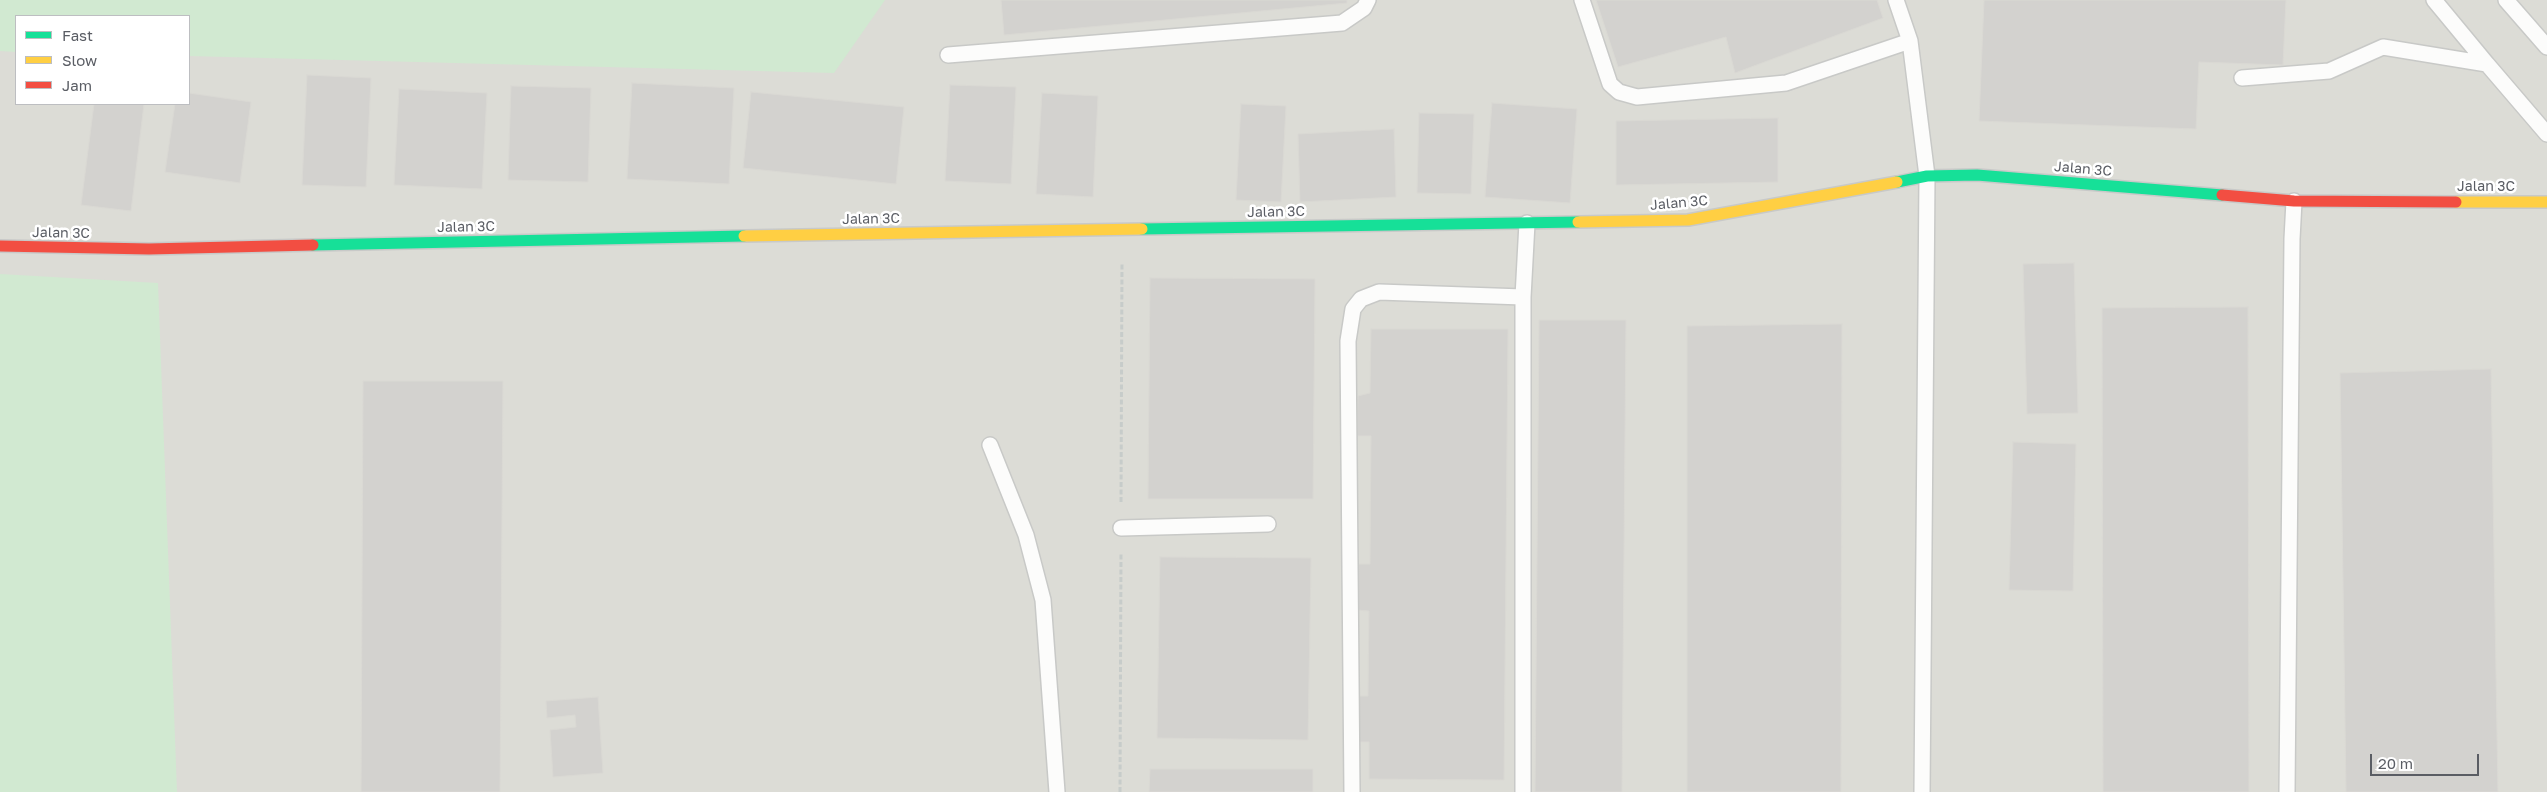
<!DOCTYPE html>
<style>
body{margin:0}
#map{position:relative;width:2547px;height:792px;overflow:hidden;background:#ebebe5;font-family:"Golos Text",sans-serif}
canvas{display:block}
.legend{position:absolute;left:15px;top:15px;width:175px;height:90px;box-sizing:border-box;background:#fff;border:1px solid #bdbec1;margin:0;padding:6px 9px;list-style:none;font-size:15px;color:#5a5d64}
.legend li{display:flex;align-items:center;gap:10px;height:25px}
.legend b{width:25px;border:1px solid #bdbec1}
.scale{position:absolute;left:2370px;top:754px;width:109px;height:22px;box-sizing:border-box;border:2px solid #5a5d64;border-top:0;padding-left:6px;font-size:15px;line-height:18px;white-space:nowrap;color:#5a5d64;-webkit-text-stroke:4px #fff;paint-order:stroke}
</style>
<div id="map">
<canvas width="2547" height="792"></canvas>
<ul class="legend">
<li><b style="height:6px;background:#16e098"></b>Fast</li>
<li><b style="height:6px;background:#ffcf43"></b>Slow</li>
<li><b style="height:6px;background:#f24e42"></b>Jam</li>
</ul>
<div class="scale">20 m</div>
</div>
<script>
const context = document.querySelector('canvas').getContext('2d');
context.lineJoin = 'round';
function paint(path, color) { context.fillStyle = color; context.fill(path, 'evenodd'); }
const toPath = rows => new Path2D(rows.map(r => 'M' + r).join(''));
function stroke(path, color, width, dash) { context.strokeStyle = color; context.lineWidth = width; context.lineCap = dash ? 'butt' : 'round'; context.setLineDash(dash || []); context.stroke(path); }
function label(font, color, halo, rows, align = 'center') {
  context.font = font + ' "Golos Text",sans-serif'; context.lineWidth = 5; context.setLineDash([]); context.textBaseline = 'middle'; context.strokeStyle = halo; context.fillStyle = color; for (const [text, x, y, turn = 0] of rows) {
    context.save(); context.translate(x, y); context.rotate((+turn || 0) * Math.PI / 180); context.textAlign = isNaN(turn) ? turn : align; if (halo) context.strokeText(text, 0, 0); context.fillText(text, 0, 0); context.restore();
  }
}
const industrial = toPath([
 [0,0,2547,0,2547,792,0,792],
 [16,16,189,16,189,104,16,104]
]);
const green = toPath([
 [0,0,885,0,834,73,189,56,189,16,16,16,16,52,0,51],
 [0,274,158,283,177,792,0,792]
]);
const building = toPath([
 [1001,0,1347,0,1347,3,1004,35,1001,0],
 [1596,0,1877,0,1883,18,1735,73,1726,37,1618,67,1596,0],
 [1984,0,2286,0,2283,65,2199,62,2196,129,1979,121,1984,0],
 [307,75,371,78,366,187,302,185,307,75],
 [632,83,734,88,729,184,627,179,632,83],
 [950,85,1016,87,1011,184,945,181,950,85],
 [511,86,591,88,588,182,508,180,511,86],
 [399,89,487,93,482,189,394,185,399,89],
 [751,92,904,107,896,184,743,168,751,92],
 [189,93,251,102,240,183,165,172,175,104,189,104,189,93],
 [1042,93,1098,96,1093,197,1036,194,1042,93],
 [1492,103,1577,109,1570,203,1485,197,1492,103],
 [94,104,144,104,131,211,81,205,94,104],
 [1241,104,1286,106,1281,202,1236,200,1241,104],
 [1419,113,1474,114,1471,194,1417,193,1419,113],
 [1778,118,1778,182,1616,185,1616,121,1778,118],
 [1394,129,1396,197,1300,202,1298,134,1394,129],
 [2074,263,2078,413,2027,414,2023,264,2074,263],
 [1150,278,1315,279,1313,499,1148,499,1150,278],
 [2248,307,2249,792,2103,792,2102,308,2248,307],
 [1539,320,1626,320,1622,792,1535,792,1539,320],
 [1842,324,1841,792,1687,792,1687,326,1842,324],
 [1371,329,1508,329,1504,780,1369,779,1369,742,1355,742,1355,696,1368,696,1369,611,1357,610,1357,564,1370,564,1371,436,1357,436,1358,396,1370,393,1371,329],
 [2491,369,2498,792,2346,792,2340,373,2491,369],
 [363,381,503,381,500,792,361,792,363,381],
 [2013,442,2076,444,2073,591,2009,590,2013,442],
 [1160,557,1311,558,1308,740,1157,738,1160,557],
 [598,697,603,773,553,777,550,730,576,727,575,715,547,718,546,701,598,697],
 [1150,769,1313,769,1313,792,1149,792,1150,769]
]);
const path = toPath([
 [1121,502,1122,263],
 [1120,792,1121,553]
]);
const lane = toPath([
 [1582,0,1610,84,1619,92,1637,97,1786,83,1910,41],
 [1896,0,1910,41,1927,176,1922,792],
 [2434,0,2487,64],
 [2506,0,2547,47],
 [948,55,1342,23,1364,8,1368,0],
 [2242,78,2329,71,2383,47,2487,64,2547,134],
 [990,445,1026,535,1043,600,1057,792],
 [1121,528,1268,524],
 [1352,792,1348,341,1353,309,1361,299,1379,292,1523,297],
 [1523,792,1523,297,1527,223],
 [2287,792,2292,239,2294,201]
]);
const fast = toPath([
 [1897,182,1927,176,1977,175,2222,195],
 [1142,229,1578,222],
 [313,245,744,236]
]);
const slow = toPath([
 [2456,202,2547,202],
 [1578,222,1688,220,1897,182],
 [744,236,1142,229]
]);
const jam = toPath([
 [2222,195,2294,201,2456,202],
 [0,246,149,249,313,245]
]);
const streetNames = [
 ["Jalan 3C",2083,169,5],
 ["Jalan 3C",2486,187],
 ["Jalan 3C",1679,203,-5],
 ["Jalan 3C",1276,212,-1],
 ["Jalan 3C",871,219,-1],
 ["Jalan 3C",466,227,-1],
 ["Jalan 3C",61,233,1]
];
paint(industrial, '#dcdcd6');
paint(green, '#d1e9d1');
paint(building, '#d3d2cf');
stroke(building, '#dad9d4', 1);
stroke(lane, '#c8c9c7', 18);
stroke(fast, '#c8c9c8', 14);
stroke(slow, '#c8c9c8', 14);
stroke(jam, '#c8c9c8', 14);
stroke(path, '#c7ccca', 3, [5, 2.5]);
stroke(lane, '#fcfcfb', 15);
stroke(fast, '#16e098', 11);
stroke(slow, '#ffcf43', 11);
stroke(jam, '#f24e42', 11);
label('14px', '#5a5d64', '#fff', streetNames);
</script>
